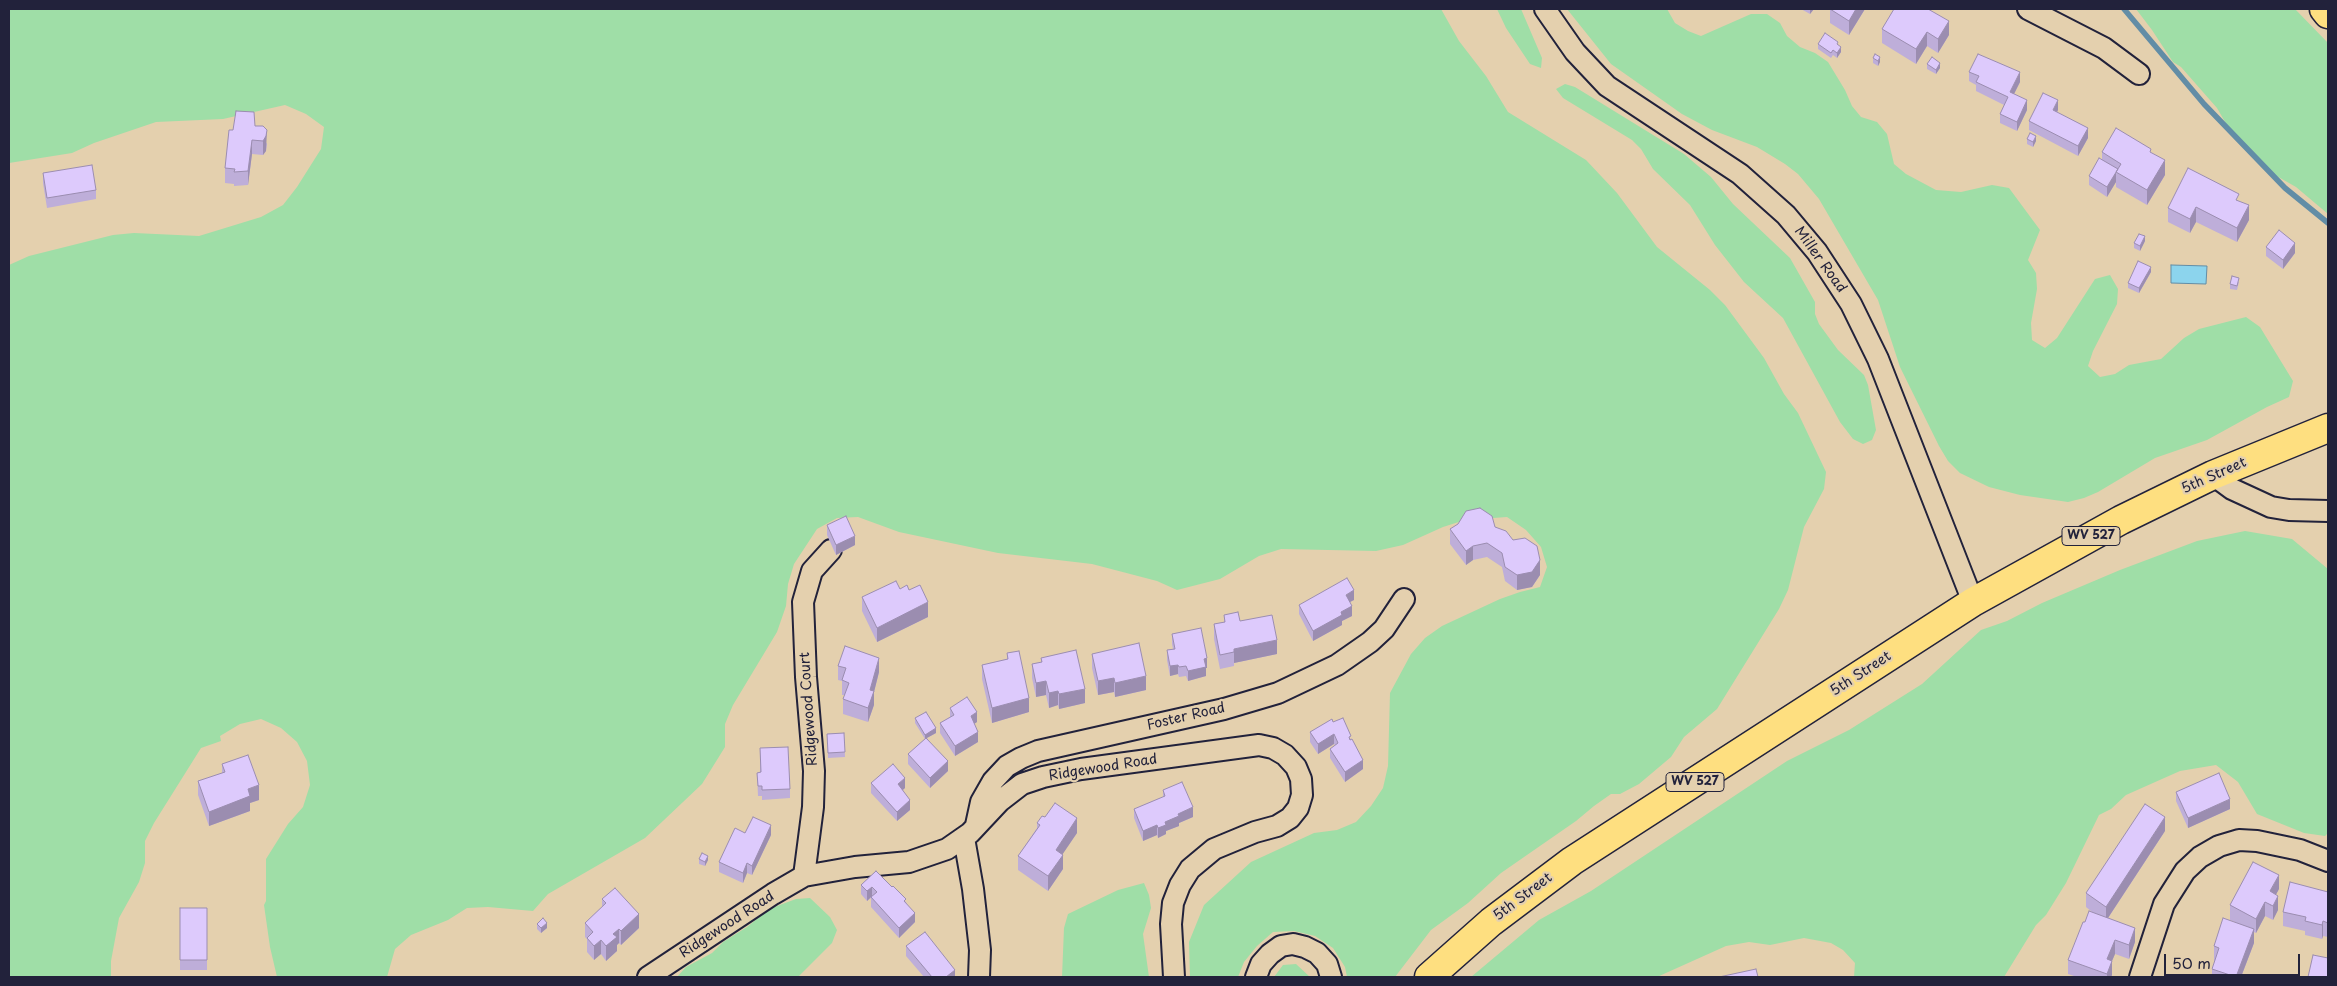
<!DOCTYPE html>
<style>
body{margin:0}
#map{position:relative;width:2337px;height:986px;overflow:hidden;background:#e4d0ae;font-family:"Playpen Sans",sans-serif}
canvas{display:block}
.frame{position:absolute;inset:0;border:10px solid #22223b;pointer-events:none}
.scale{position:absolute;left:2164px;top:954px;width:136px;height:22px;box-sizing:border-box;border:2px solid #22223b;border-top:0;padding-left:6px;font-size:15px;line-height:18px;white-space:nowrap;color:#22223b;-webkit-text-stroke:4px #e4d0ae;paint-order:stroke}
</style>
<div id="map">
<canvas width="2337" height="986"></canvas>
<div class="frame"></div>
<div class="scale">50 m</div>
</div>
<script>
const context = document.querySelector('canvas').getContext('2d');
context.lineJoin = 'round';
function paint(path, color) { context.fillStyle = color; context.fill(path, 'evenodd'); }
const toPath = rows => new Path2D(rows.map(r => 'M' + r).join(''));
function stroke(path, color, width, dash) { context.strokeStyle = color; context.lineWidth = width; context.lineCap = dash ? 'butt' : 'round'; context.setLineDash(dash || []); context.stroke(path); }
function label(font, color, halo, rows, align = 'center') {
  context.font = font + ' "Playpen Sans",sans-serif'; context.lineWidth = 4.5; context.setLineDash([]); context.textBaseline = 'middle'; context.strokeStyle = halo; context.fillStyle = color; for (const [text, x, y, turn = 0] of rows) {
    context.save(); context.translate(x, y); context.rotate((+turn || 0) * Math.PI / 180); context.textAlign = isNaN(turn) ? turn : align; if (halo) context.strokeText(text, 0, 0); context.fillText(text, 0, 0); context.restore();
  }
}
const green = toPath([
 [9,9,1441,9,1459,41,1486,76,1508,112,1586,160,1617,193,1657,247,1710,290,1725,305,1764,358,1784,394,1798,413,1826,472,1824,489,1804,527,1788,590,1779,609,1717,709,1684,737,1671,757,1639,784,1620,794,1611,794,1594,806,1576,821,1501,873,1468,903,1431,930,1395,977,1347,977,1345,967,1333,948,1315,936,1294,931,1273,932,1257,946,1244,962,1238,977,1190,977,1189,942,1204,905,1251,862,1314,833,1337,830,1356,822,1371,806,1383,788,1388,766,1390,693,1411,654,1425,638,1442,626,1500,599,1520,592,1540,587,1547,567,1541,547,1526,530,1507,517,1465,520,1443,527,1403,545,1376,551,1281,549,1259,556,1220,579,1177,590,1157,581,1092,564,998,553,899,532,858,517,837,518,817,529,794,564,788,584,786,606,777,632,733,705,725,724,725,747,702,784,645,838,548,894,533,911,488,907,467,908,448,920,411,935,395,949,387,977,277,977,270,947,264,905,266,901,266,859,288,824,303,807,310,785,307,761,297,742,281,728,261,719,240,724,220,736,221,741,201,748,154,823,145,841,145,863,139,882,119,918,111,961,111,977,9,977,9,265,29,256,113,235,134,233,199,236,261,217,283,205,297,187,321,149,324,127,306,114,285,105,223,119,156,122,94,143,72,153,9,163],
 [1497,9,1521,9,1542,58,1541,68,1530,64,1506,28],
 [1567,9,1667,9,1675,23,1688,31,1701,36,1751,14,1767,14,1780,23,1787,36,1800,47,1815,53,1828,62,1845,90,1852,106,1861,117,1877,122,1887,134,1894,164,1906,174,1936,190,1961,192,1992,185,2009,188,2040,230,2028,260,2036,273,2037,289,2031,323,2032,340,2045,348,2057,338,2095,279,2110,275,2118,289,2117,304,2093,351,2088,366,2100,377,2115,374,2129,365,2161,359,2184,338,2199,329,2246,317,2260,327,2293,381,2289,397,2267,407,2207,440,2155,458,2098,492,2084,498,2068,502,2020,495,1989,487,1960,473,1948,461,1939,446,1900,367,1878,300,1819,199,1798,174,1785,164,1757,147,1712,130,1682,114,1611,64],
 [2136,9,2295,9,2328,43,2328,214,2296,187,2266,170,2235,139,2217,108,2181,67,2173,62,2152,30],
 [1565,84,1575,87,1684,154,1711,177,1733,204,1790,258,1815,302,1815,314,1819,324,1838,350,1864,375,1868,385,1876,430,1872,440,1863,444,1853,439,1840,422,1783,318,1744,282,1715,245,1690,205,1653,169,1641,149,1632,140,1563,98,1556,89],
 [2245,531,2292,539,2328,569,2328,833,2325,836,2304,833,2257,814,2238,782,2216,765,2180,771,2126,795,2111,809,2099,815,2066,883,2046,915,2036,925,2004,977,1854,977,1855,963,1843,950,1831,943,1804,938,1770,945,1749,942,1726,946,1657,977,1471,977,1539,920,1591,891,1787,761,1849,730,1922,684,1981,630,2007,621,2042,603,2120,570,2197,541],
 [1144,883,1149,895,1151,908,1143,934,1149,977,1062,977,1064,928,1068,914,1118,890],
 [810,898,830,917,837,930,832,943,798,977,677,977,686,967,712,953,723,942,747,927,769,909,796,899],
 [1296,964,1310,977,1274,977,1283,965]
]);
const water = toPath([
 [2171,265,2207,266,2206,284,2171,283,2171,265]
]);
const stream = toPath([
 [2124,9,2204,104,2285,188,2328,223]
]);
const street = toPath([
 [1545,9,1575,52,1607,86,1740,174,1786,215,1817,252,1851,304,1878,359,1973,602],
 [2028,9,2104,48,2139,74],
 [2213,475,2232,489,2271,507,2289,510,2328,511],
 [976,825,981,802,993,781,1007,766,1021,758,1038,751,1224,709,1278,693,1337,665,1370,642,1384,629,1404,599],
 [964,838,973,889,980,950,979,977],
 [804,876,813,807,814,771,806,677,803,602,812,571,831,550],
 [648,977,773,894,804,876,855,867,909,862,947,849,970,833,1000,801,1022,784,1043,777,1081,769,1259,745,1273,748,1285,755,1296,767,1301,779,1302,795,1298,808,1290,818,1277,826,1255,832,1214,849,1190,869,1180,885,1173,903,1171,924,1174,977],
 [1256,977,1261,964,1270,954,1281,946,1293,944,1305,947,1317,953,1327,964,1331,977],
 [2140,977,2164,904,2185,871,2200,857,2219,846,2239,840,2257,841,2300,850,2328,861]
]);
const primary = toPath([
 [1429,977,1491,922,1572,861,1973,602,2121,520,2213,475,2328,428]
]);
const highway = toPath([
 [2324,9,2328,14]
]);
const wall = toPath([
 [1801,9,1814,9,1810,14],
 [1830,9,1865,9,1849,35,1830,23],
 [1894,9,1949,35,1938,53,1927,46,1916,64,1882,43,1882,29],
 [1818,44,1838,45,1841,52,1837,58,1833,55,1831,58,1818,49],
 [1873,58,1880,62,1878,66,1873,63],
 [1927,64,1940,68,1936,74,1927,69],
 [1969,72,2020,82,2014,94,2027,110,2017,131,2000,123,2000,114,2004,105,1976,91,1976,85,1969,81],
 [2058,110,2057,112,2088,138,2078,156,2029,130,2029,121],
 [255,126,267,144,266,151,263,155,252,154,248,185,234,186,234,184,225,183,225,168,233,130],
 [2027,139,2036,141,2033,147,2027,144],
 [2102,152,2151,153,2165,175,2147,205,2116,187,2116,182,2107,197,2089,185,2089,176,2102,159],
 [43,173,96,190,96,199,47,208,43,183],
 [2239,201,2249,220,2237,242,2196,222,2190,233,2168,222,2168,208],
 [2145,241,2140,251,2134,248,2134,243],
 [2266,247,2295,253,2283,269,2266,256],
 [2151,272,2139,293,2128,288,2128,283],
 [2239,282,2237,290,2230,289,2230,284],
 [1458,524,1495,527,1540,575,1532,587,1517,590,1505,581,1502,567,1487,557,1473,560,1466,565,1450,544,1450,529],
 [827,525,855,545,836,555,827,535],
 [900,589,909,590,928,617,877,642,862,611,862,597],
 [1354,600,1350,602,1352,616,1342,621,1342,625,1313,641,1299,614,1299,605],
 [1224,615,1240,621,1277,654,1234,663,1234,666,1220,669,1214,639,1214,624,1224,622],
 [1172,634,1207,668,1206,668,1206,676,1188,681,1186,676,1179,677,1178,674,1170,676,1167,660,1167,650,1173,649,1172,644],
 [1007,653,1029,712,992,723,982,679,982,665,1007,659],
 [1092,654,1146,690,1115,697,1114,692,1098,695,1092,668],
 [1041,658,1085,703,1059,709,1058,705,1049,708,1046,695,1036,697,1032,678,1032,664,1041,662],
 [838,666,879,672,874,692,874,705,868,722,843,714,843,699,845,695,842,695,842,681,838,680],
 [950,708,977,722,974,724,978,742,955,756,940,733,940,723,950,717],
 [915,718,936,733,927,738,948,771,930,788,908,764,908,754,925,739,915,723],
 [1333,722,1351,739,1363,769,1345,782,1330,758,1330,749,1335,745,1334,744,1318,754,1310,742,1310,732],
 [844,733,845,757,828,758,827,734],
 [760,748,790,789,790,798,762,800,762,796,758,796,757,773,760,772],
 [222,764,259,800,250,803,250,811,209,826,198,795,198,781,222,773],
 [871,783,905,788,903,790,910,810,897,821,871,793],
 [1163,790,1193,817,1179,823,1179,826,1166,831,1166,834,1158,838,1157,835,1143,841,1134,818,1134,809,1163,797],
 [2176,792,2230,809,2188,828,2176,801],
 [1037,823,1077,833,1062,854,1063,869,1048,891,1018,870,1018,856,1037,828],
 [2165,831,2108,918,2135,942,2129,959,2115,954,2112,961,2112,975,2111,977,2077,977,2068,974,2068,960,2085,922,2092,912,2086,907,2086,893],
 [771,835,752,875,747,873,743,883,719,872,719,862],
 [699,859,708,860,705,866,699,864],
 [876,871,906,902,915,922,899,938,871,907,871,898,867,901,861,894,861,885],
 [2279,889,2276,894,2278,910,2273,920,2265,916,2256,933,2254,932,2254,943,2241,977,2212,977,2212,969,2215,961,2214,961,2214,946,2235,922,2230,920,2230,905],
 [2328,892,2328,937,2323,936,2322,939,2305,935,2305,931,2283,926,2283,912],
 [602,899,639,928,621,945,619,943,617,945,617,951,606,961,601,954,594,960,587,952,587,939,585,937,585,923,602,907],
 [180,908,207,908,207,970,180,970],
 [537,924,547,928,541,933,537,929],
 [906,946,955,977,924,977,906,956]
]);
const shadedWall = toPath([
 [1811,9,1814,9,1810,14,1810,10],
 [1856,9,1865,9,1849,35,1849,21],
 [1949,21,1949,35,1938,53,1938,39],
 [1927,32,1927,46,1916,64,1916,49],
 [1841,47,1841,52,1837,58,1837,53],
 [1880,57,1880,62,1878,66,1878,61],
 [1940,63,1940,68,1936,74,1936,70],
 [2020,72,2020,82,2010,102,2010,92],
 [2027,100,2027,110,2017,131,2017,122],
 [2058,100,2058,110,2053,120,2053,110],
 [2088,128,2088,138,2078,156,2078,146],
 [267,130,266,151,263,155,263,141],
 [2036,136,2036,141,2033,147,2033,142],
 [252,140,252,154,248,185,248,171],
 [2165,160,2165,175,2147,205,2147,190],
 [2116,172,2116,182,2107,197,2107,187],
 [2249,205,2249,220,2237,242,2237,228],
 [2196,207,2196,222,2190,233,2190,219],
 [2145,236,2145,241,2140,251,2140,246],
 [2295,243,2295,253,2283,269,2283,260],
 [2151,267,2151,272,2139,293,2139,288],
 [855,536,855,545,836,555,836,545],
 [1473,546,1473,560,1466,565,1466,551],
 [1540,560,1540,575,1532,587,1517,590,1517,575],
 [1354,590,1354,600,1346,604,1346,595],
 [928,602,928,617,877,642,877,628],
 [1352,606,1352,616,1342,621,1342,625,1313,641,1313,631,1341,612],
 [1277,640,1277,654,1234,663,1234,649],
 [879,658,879,672,874,692,874,705,868,722,868,708,870,690],
 [1207,658,1207,668,1206,668,1206,676,1188,681,1188,671,1204,659],
 [1178,665,1178,674,1170,676,1170,666],
 [1146,676,1146,690,1115,697,1115,683],
 [1114,678,1114,692,1098,695,1098,681],
 [1046,681,1046,695,1036,697,1036,683],
 [1085,689,1085,703,1059,709,1059,694],
 [1058,691,1058,705,1049,708,1049,693],
 [1029,698,1029,712,992,723,992,708],
 [977,712,977,722,971,726,971,716],
 [936,728,936,733,925,739,925,735],
 [978,732,978,742,955,756,955,746],
 [1334,734,1334,744,1318,754,1318,744],
 [1363,760,1363,769,1345,782,1345,772],
 [948,761,948,771,930,788,930,778],
 [905,778,905,788,898,794,898,784],
 [259,785,259,800,250,803,250,811,209,826,209,812,248,789],
 [2230,799,2230,809,2188,828,2188,818],
 [910,800,910,810,897,821,897,812],
 [1193,807,1193,817,1179,823,1179,826,1166,831,1166,834,1158,838,1158,828,1165,822,1178,814],
 [2165,817,2165,831,2106,921,2106,907],
 [1077,818,1077,833,1056,864,1056,850],
 [771,825,771,835,752,875,752,866],
 [1157,825,1157,835,1143,841,1143,831],
 [1063,855,1063,869,1048,891,1048,876],
 [708,856,708,860,705,866,705,862],
 [747,863,747,873,743,883,743,873],
 [2279,875,2279,889,2270,906,2270,891],
 [872,887,872,896,867,901,867,891],
 [2278,896,2278,910,2273,920,2273,906],
 [2265,902,2265,916,2256,933,2256,919],
 [915,913,915,922,899,938,899,928],
 [639,914,639,928,621,945,621,931],
 [2323,921,2323,936,2322,939,2322,925],
 [547,923,547,928,541,933,541,928],
 [2135,928,2135,942,2129,959,2129,945],
 [619,929,619,943,617,945,617,951,606,961,606,946,613,934],
 [2254,929,2254,943,2241,977,2236,977],
 [601,940,601,954,594,960,594,946],
 [2115,940,2115,954,2112,961,2112,975,2111,977,2107,977,2107,959],
 [955,970,955,977,946,977]
]);
const building = toPath([
 [1830,9,1856,9,1849,21,1830,9],
 [1894,9,1928,9,1949,21,1938,39,1927,32,1916,49,1882,29,1894,9],
 [1825,33,1838,42,1837,44,1841,47,1837,53,1833,50,1831,53,1818,44,1825,33],
 [1875,54,1880,57,1878,61,1873,58,1875,54],
 [1978,54,2020,72,2010,92,2027,100,2017,122,2000,114,2008,97,1976,82,1979,76,1969,72,1978,54],
 [1932,57,1940,63,1936,70,1927,64,1932,57],
 [2043,93,2058,100,2053,110,2088,128,2078,146,2029,121,2043,93],
 [236,111,254,112,255,126,263,126,267,130,266,136,263,141,252,140,248,171,234,172,235,169,225,168,229,130,233,130,236,111],
 [2116,128,2151,149,2150,152,2165,160,2147,190,2116,172,2121,164,2102,152,2116,128],
 [2030,133,2036,136,2033,142,2027,139,2030,133],
 [2099,158,2118,169,2107,187,2089,176,2099,158],
 [92,165,96,190,47,198,43,173,92,165],
 [2188,168,2239,194,2236,200,2249,205,2237,228,2196,207,2190,219,2168,208,2188,168],
 [2279,230,2295,243,2283,260,2266,247,2279,230],
 [2139,234,2145,236,2140,246,2134,243,2139,234],
 [2138,261,2151,267,2139,288,2128,283,2138,261],
 [2232,276,2239,278,2237,286,2230,284,2232,276],
 [1480,508,1492,516,1495,527,1506,531,1513,540,1525,538,1537,546,1540,560,1532,572,1517,575,1505,567,1502,553,1487,543,1473,546,1466,551,1450,529,1458,524,1466,511,1480,508],
 [846,516,855,536,836,545,827,525,846,516],
 [1347,578,1354,590,1346,595,1352,606,1341,612,1342,615,1313,631,1299,605,1347,578],
 [896,581,900,589,907,585,909,590,920,585,928,602,877,628,862,597,896,581],
 [1238,612,1240,621,1272,615,1277,640,1234,649,1234,652,1220,655,1214,624,1225,622,1224,615,1238,612],
 [1201,628,1207,658,1204,659,1206,667,1188,671,1186,666,1179,667,1178,665,1170,666,1167,650,1175,649,1172,634,1201,628],
 [1139,643,1146,676,1115,683,1114,678,1098,681,1092,654,1139,643],
 [845,646,879,658,870,690,874,691,868,708,843,699,849,683,842,680,846,668,838,666,845,646],
 [1076,650,1085,689,1059,694,1058,691,1049,693,1046,681,1036,683,1032,664,1042,662,1041,658,1076,650],
 [1019,651,1029,698,992,708,982,665,1008,659,1007,653,1019,651],
 [967,697,977,712,971,716,978,732,955,746,940,723,954,715,950,708,967,697],
 [926,712,936,728,925,735,915,718,926,712],
 [1343,718,1351,736,1349,737,1350,740,1352,739,1363,760,1345,772,1330,749,1338,743,1334,734,1318,744,1310,732,1332,719,1333,722,1343,718],
 [844,733,845,752,828,753,827,734,844,733],
 [926,738,948,761,930,778,908,754,926,738],
 [788,747,790,789,762,790,762,786,758,786,757,773,761,772,760,748,788,747],
 [248,755,259,785,248,789,250,796,209,812,198,781,225,772,222,764,248,755],
 [893,764,905,778,898,784,910,800,897,812,871,783,893,764],
 [2219,773,2230,799,2188,818,2176,792,2219,773],
 [1182,782,1193,807,1178,814,1179,816,1165,822,1166,825,1158,828,1157,825,1143,831,1134,809,1165,796,1163,790,1182,782],
 [1055,803,1077,818,1056,850,1063,855,1048,876,1018,856,1040,825,1037,823,1042,816,1045,817,1055,803],
 [2145,804,2165,817,2106,907,2086,893,2145,804],
 [753,817,771,825,752,866,747,863,743,873,719,862,735,828,745,833,753,817],
 [702,853,708,856,705,862,699,859,702,853],
 [2253,862,2279,875,2270,891,2278,896,2273,906,2265,902,2256,919,2230,905,2253,862],
 [876,871,892,887,893,886,906,899,904,901,915,913,899,928,871,897,877,892,872,887,867,891,861,885,876,871],
 [2290,882,2328,892,2328,923,2323,921,2322,925,2305,921,2306,917,2283,912,2290,882],
 [615,888,639,914,621,931,619,929,613,934,617,937,606,946,601,940,594,946,587,938,593,932,585,923,606,903,602,899,615,888],
 [180,908,207,908,207,960,180,960,180,908],
 [2089,911,2135,928,2129,945,2115,940,2107,959,2112,961,2107,974,2068,960,2083,922,2085,922,2089,911],
 [543,918,547,923,541,928,537,924,543,918],
 [2223,918,2254,929,2236,977,2212,969,2219,948,2214,946,2223,918],
 [925,932,955,970,946,977,932,977,906,946,925,932],
 [2313,955,2328,958,2328,977,2308,977,2313,955],
 [1756,969,1758,977,1719,977,1756,969]
]);
const shields = [
 [2091,536,58],
 [1695,782,58]
];
const shieldNames = [
 ["WV 527",2091,536],
 ["WV 527",1695,782]
];
const streetNames = [
 ["Miller Road",1820,260,54],
 ["5th Street",2214,476,-24],
 ["5th Street",1861,674,-33],
 ["Ridgewood Court",809,709,-94],
 ["Foster Road",1186,717,-13],
 ["Ridgewood Road",1103,768,-9],
 ["5th Street",1523,897,-37],
 ["Ridgewood Road",727,925,-33]
];
paint(green, '#9fdea7');
paint(water, '#8cd4ed');
stroke(water, '#628da6', 1);
stroke(stream, '#628da6', 5.5);
stroke(street, '#22223b', 24);
stroke(primary, '#22223b', 31);
stroke(highway, '#22223b', 31);
stroke(street, '#e4d0ae', 20);
stroke(primary, '#fedf80', 28);
stroke(highway, '#fedf80', 28);
paint(wall, '#beaed9');
paint(shadedWall, '#9b8db0');
paint(building, '#ddcafc');
stroke(building, '#9b8db0', 1);
for (const [x, y, w] of shields) { const box = new Path2D(); box.roundRect(x - w / 2, y - 9.5, w, 19, 4); context.fillStyle = '#e4d0ae'; context.fill(box); stroke(box, '#22223b', 1); }
label('bold 12px', '#22223b', null, shieldNames);
label('14px', '#22223b', '#e4d0ae', streetNames);
</script>
